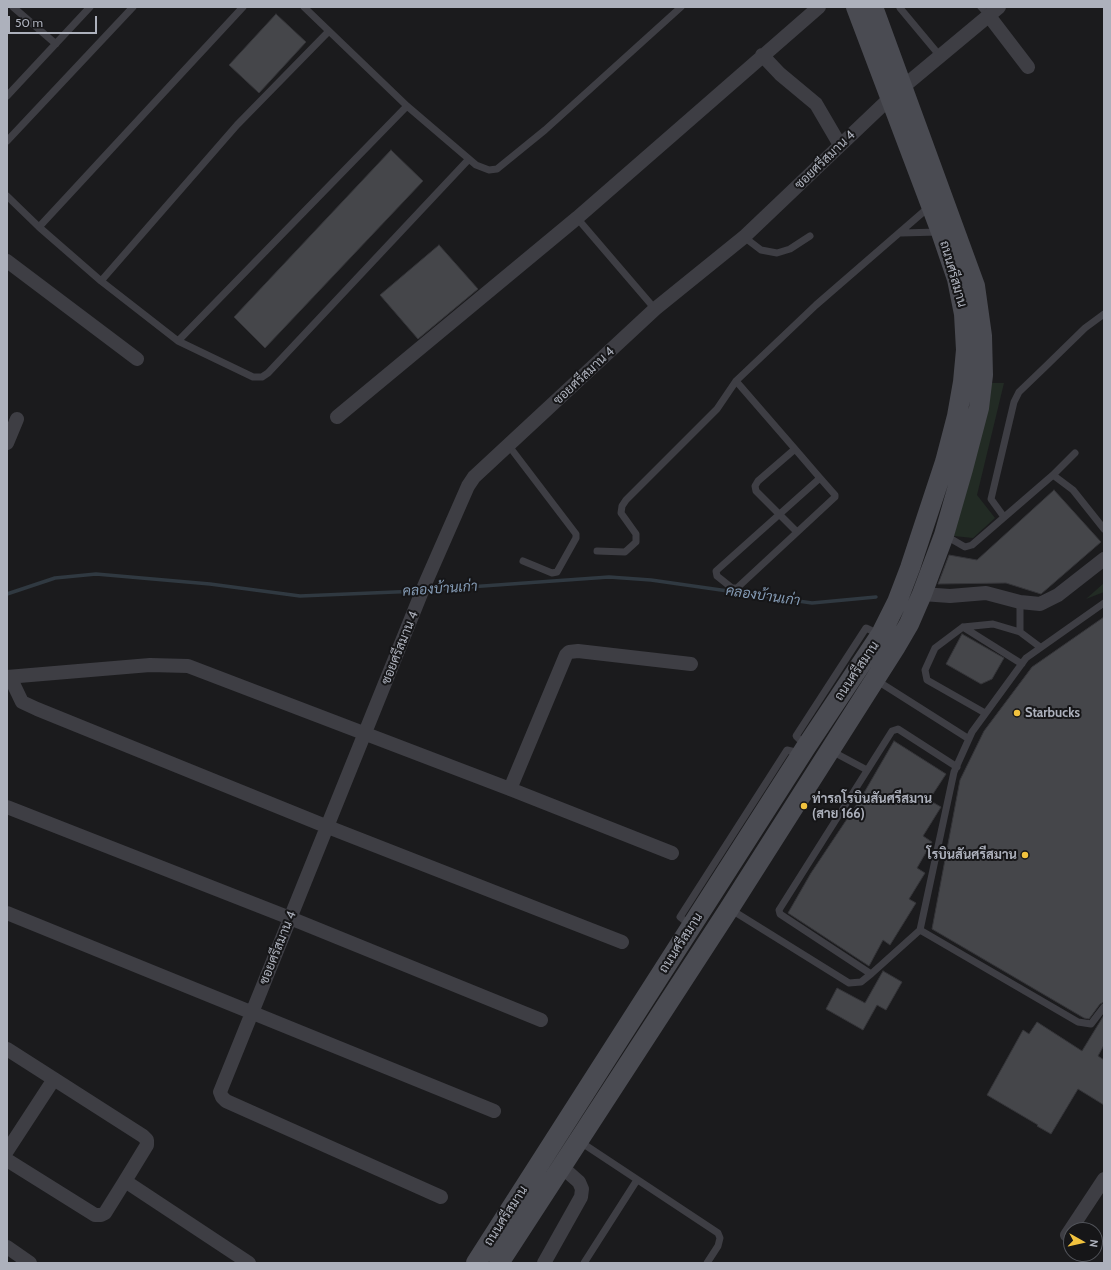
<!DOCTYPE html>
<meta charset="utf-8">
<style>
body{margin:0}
#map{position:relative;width:1111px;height:1270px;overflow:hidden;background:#1b1b1d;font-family:Cabin,sans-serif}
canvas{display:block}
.frame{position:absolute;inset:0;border:8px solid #adb1bc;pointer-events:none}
.north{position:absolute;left:1063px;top:1222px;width:40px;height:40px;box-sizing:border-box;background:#161618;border:1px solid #52545a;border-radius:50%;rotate:98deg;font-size:11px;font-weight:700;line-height:16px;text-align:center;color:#adb1bc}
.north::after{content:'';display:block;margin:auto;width:14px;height:18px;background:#f1c23e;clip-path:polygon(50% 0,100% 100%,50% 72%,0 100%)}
.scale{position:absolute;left:8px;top:16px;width:89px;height:18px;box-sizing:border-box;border:2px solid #adb1bc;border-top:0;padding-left:5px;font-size:12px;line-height:14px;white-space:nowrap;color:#adb1bc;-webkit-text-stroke:3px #161618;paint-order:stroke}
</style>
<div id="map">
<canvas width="1111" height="1270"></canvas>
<div class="frame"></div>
<div class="north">N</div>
<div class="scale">50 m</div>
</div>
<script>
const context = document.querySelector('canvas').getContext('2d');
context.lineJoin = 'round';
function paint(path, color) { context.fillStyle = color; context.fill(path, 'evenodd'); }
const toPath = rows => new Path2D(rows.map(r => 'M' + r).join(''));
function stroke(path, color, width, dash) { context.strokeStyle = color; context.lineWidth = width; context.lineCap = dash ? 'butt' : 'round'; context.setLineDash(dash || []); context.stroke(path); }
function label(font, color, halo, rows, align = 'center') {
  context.font = font + ' Cabin,Sarabun,sans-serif'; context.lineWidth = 4; context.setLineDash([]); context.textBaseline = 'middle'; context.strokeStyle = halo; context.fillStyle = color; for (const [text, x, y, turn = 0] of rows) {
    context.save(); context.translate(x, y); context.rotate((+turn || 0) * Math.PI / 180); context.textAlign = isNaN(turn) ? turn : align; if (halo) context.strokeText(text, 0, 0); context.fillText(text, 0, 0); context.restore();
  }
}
const green = toPath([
 [987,383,1004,383,977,495,995,518,973,538,954,536],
 [1104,583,1104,592,1086,599]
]);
const stream = toPath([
 [427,590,609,577,651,580,812,603,876,597],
 [7,594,55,578,96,574,210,584,300,596,419,591]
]);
const building = toPath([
 [276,14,306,42,259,93,229,65,276,14],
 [391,150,423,181,265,348,234,317,391,150],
 [439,245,478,289,418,339,380,295,439,245],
 [1054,490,1101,542,1041,594,1006,583,938,584,949,555,977,560,1054,490],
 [1104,617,1104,1002,1100,1004,1089,1019,1084,1018,932,929,960,780,984,731,1032,667,1104,617],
 [962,634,1004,658,992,679,981,684,946,664,962,634],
 [894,741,946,774,929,800,941,807,923,836,932,842,917,868,925,873,909,899,916,903,890,945,883,940,869,966,788,913,811,873,861,798,894,741],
 [883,971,902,982,886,1010,877,1005,863,1030,826,1009,837,988,865,1003,883,971],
 [1104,1015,1104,1045,1098,1056,1104,1060,1104,1105,1078,1089,1051,1134,1037,1126,1038,1125,987,1095,1023,1030,1029,1034,1037,1022,1082,1051,1104,1015]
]);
const lane = toPath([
 [13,7,56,44],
 [304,7,407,106,476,165,489,170,497,169,545,130,681,7],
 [981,7,989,16],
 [900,8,940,56],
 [7,96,90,7],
 [407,106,178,341,253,377,262,377,268,373,469,159],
 [7,141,133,7],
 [7,196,39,227,101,281,178,341],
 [577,218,655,309],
 [39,227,243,7],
 [901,233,938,232],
 [744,237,761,250,777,253,790,249,810,236],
 [101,281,237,125,329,31],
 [736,381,795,449,820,478,835,495,835,497,737,588,732,588,717,576,716,571,820,478],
 [509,446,576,534,576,538,557,572,552,573,523,561],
 [795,449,758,481,755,486,756,491,797,532],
 [1053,475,1075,453],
 [1004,517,991,499,1014,402,1019,392,1044,368,1085,328,1104,314],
 [946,536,965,547,972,545,1053,475,1073,490,1104,529],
 [597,551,625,552,636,542,636,534,621,513,622,506,626,500,717,409,736,381,816,305,929,207],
 [1020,602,1020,632],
 [963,627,1022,664],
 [876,680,969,739],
 [985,713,927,680,925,670,935,648,963,627,993,624,1020,632,1040,647],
 [805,745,796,736,866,628,879,634],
 [839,755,867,770],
 [730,909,849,983,861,982,871,974,920,930,954,772,972,732,1026,658,1104,603],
 [690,925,680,917,787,750,800,753],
 [920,930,1078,1022,1091,1024,1104,1007],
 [871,974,786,918,780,914,779,910,892,731,898,729,957,767],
 [579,1141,718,1233,720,1238,718,1246,707,1263],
 [584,1263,637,1180]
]);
const street = toPath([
 [989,16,1028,67],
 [762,55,780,74,816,104,840,145],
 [903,87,999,7],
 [7,261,137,359],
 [337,417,577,218,819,7],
 [7,443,17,419],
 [922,594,950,596,986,593,1020,602,1040,604,1058,595,1104,559],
 [7,677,150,665,188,666,510,789,672,853],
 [10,677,22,702,37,709,328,827,622,942],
 [510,789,566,655,569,652,578,651,691,664],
 [7,807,290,918,541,1020],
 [7,913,494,1111],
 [7,1049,143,1136,147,1140,147,1145,125,1181,249,1263],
 [7,1151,54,1079],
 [7,1160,95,1215,101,1215,105,1213,125,1181],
 [441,1197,226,1101,222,1097,220,1092,425,584,468,486,474,477,655,309,744,237,890,98],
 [1067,1235,1104,1179],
 [7,1247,30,1263],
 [544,1263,581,1197,582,1189,579,1182,562,1167]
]);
const secondary = toPath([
 [476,1263,806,747,881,634,897,602,910,568,945,462,957,416,963,382,966,350,964,314,957,279,941,232,856,7],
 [499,1263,729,909,895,648,909,624,922,594,944,535,963,469,979,408,983,375,982,336,975,286,873,7]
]);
const markers = [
 [1017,713,4,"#f1c23e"],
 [804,806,4,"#f1c23e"],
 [1025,855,4,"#f1c23e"]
];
const streetNames = [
 ["ซอยศรีสมาน 4",825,160,-44],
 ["ถนนศรีสมาน",953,274,74],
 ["ซอยศรีสมาน 4",584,376,-43],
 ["ซอยศรีสมาน 4",400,648,-68],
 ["ถนนศรีสมาน",857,671,-56],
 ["ถนนศรีสมาน",681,943,-57],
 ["ซอยศรีสมาน 4",278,948,-68],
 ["ถนนศรีสมาน",506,1216,-57]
];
const poiNames = [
 ["Starbucks",1025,713],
 ["ท่ารถโรบินสันศรีสมาน",812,799],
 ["(สาย 166)",812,814],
 ["โรบินสันศรีสมาน",1017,855,"right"]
];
const waterNames = [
 ["คลองบ้านเก่า",440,589,-4],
 ["คลองบ้านเก่า",763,596,8]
];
paint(green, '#222b24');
stroke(stream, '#303941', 3.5);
paint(building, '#45464a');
stroke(building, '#353539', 1);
stroke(lane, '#3e3e44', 7);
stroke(street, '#3e3e44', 14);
stroke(secondary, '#4a4b52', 20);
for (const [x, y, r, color] of markers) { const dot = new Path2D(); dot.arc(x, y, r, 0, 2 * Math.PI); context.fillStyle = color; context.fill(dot); stroke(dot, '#161618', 1.5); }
label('13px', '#adb1bc', '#161618', streetNames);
label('bold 13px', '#adb1bc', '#161618', poiNames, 'left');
label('italic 14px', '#859cb6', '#161618', waterNames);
</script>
